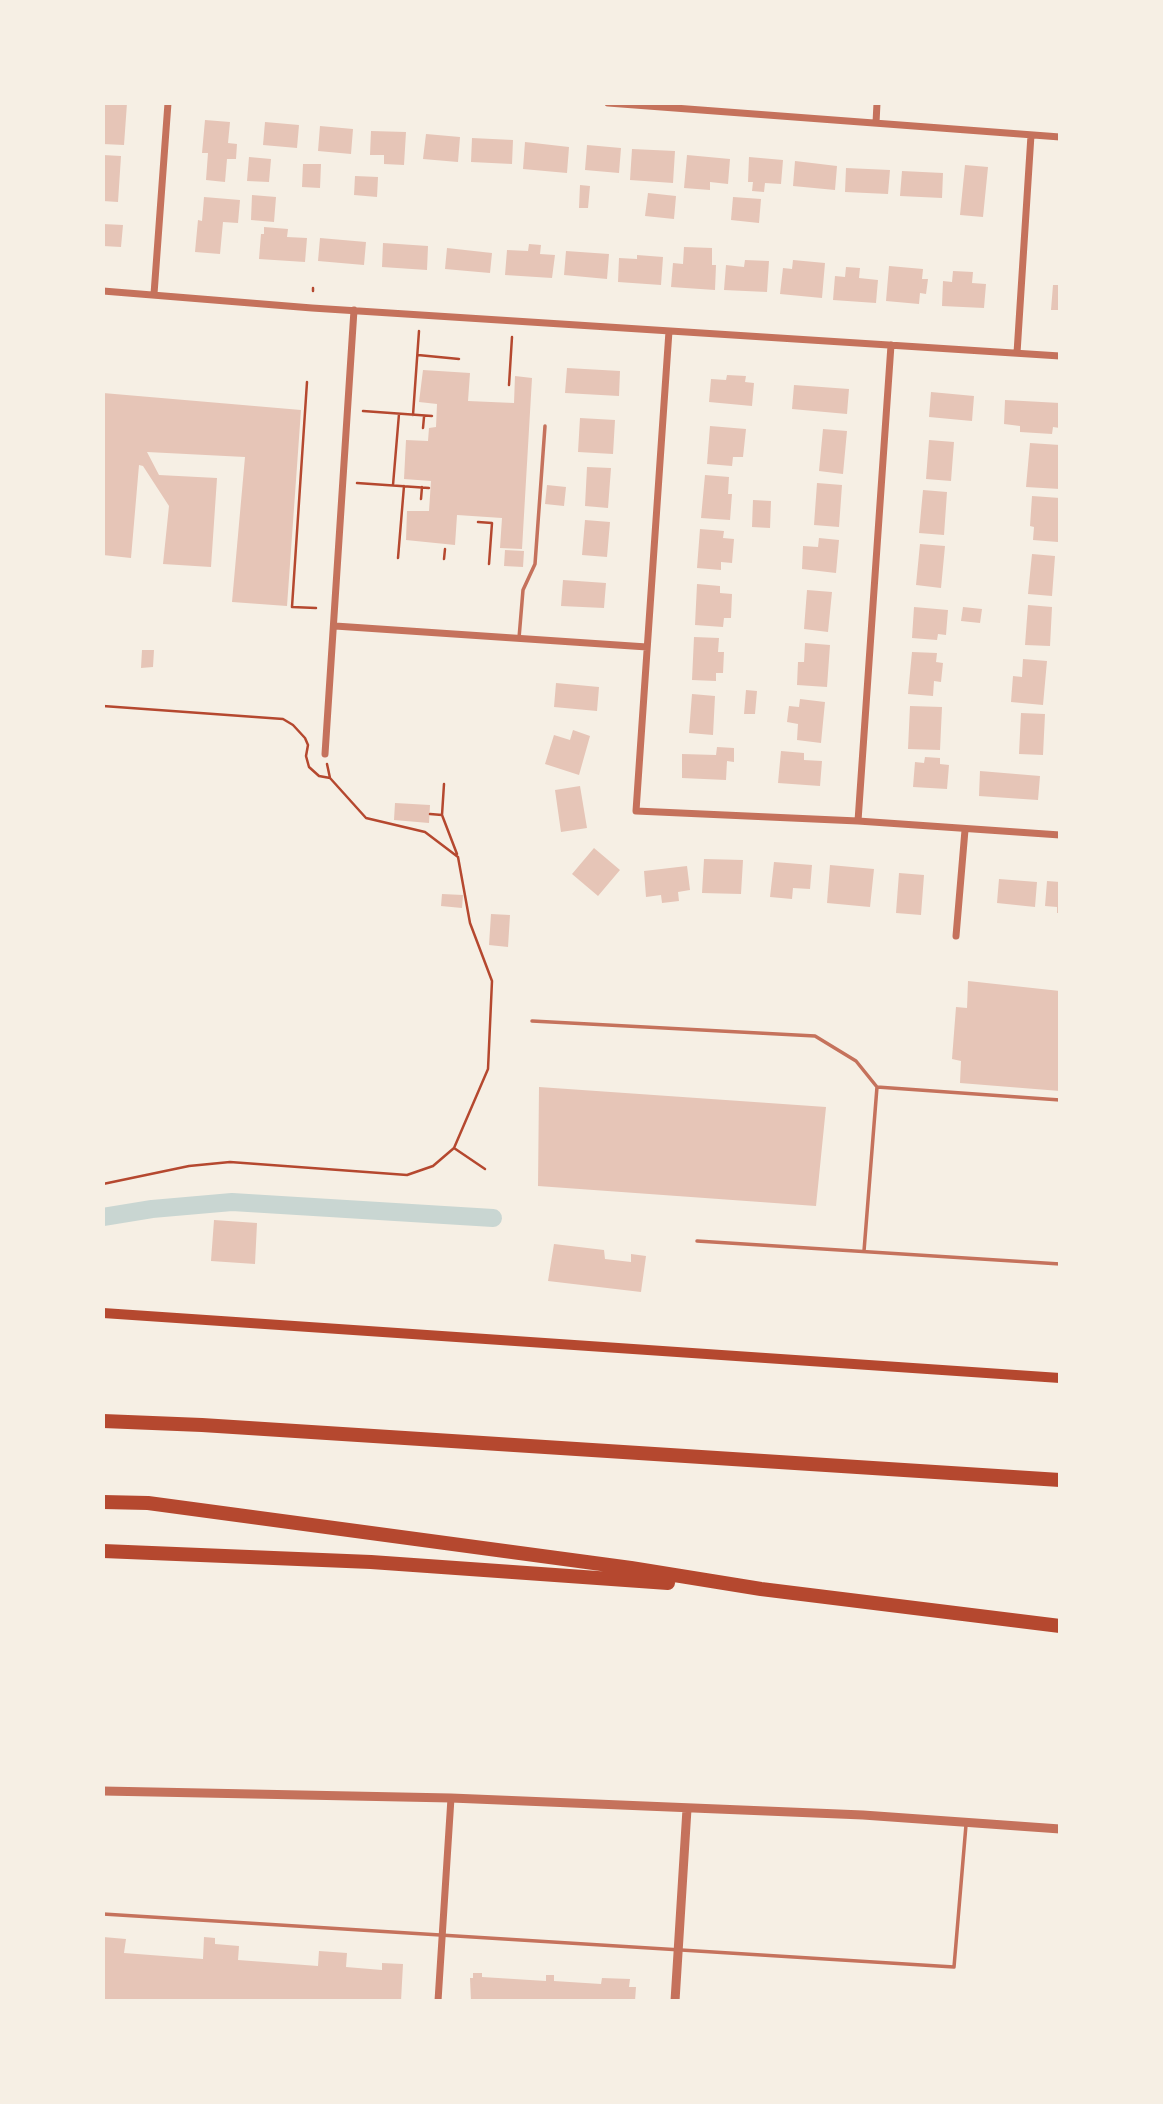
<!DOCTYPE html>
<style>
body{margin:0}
#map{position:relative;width:1163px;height:2104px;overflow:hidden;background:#f6efe4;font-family:Karla,sans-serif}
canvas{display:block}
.frame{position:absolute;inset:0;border:105px solid #f6efe4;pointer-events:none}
</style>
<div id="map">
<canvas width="1163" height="2104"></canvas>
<div class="frame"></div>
</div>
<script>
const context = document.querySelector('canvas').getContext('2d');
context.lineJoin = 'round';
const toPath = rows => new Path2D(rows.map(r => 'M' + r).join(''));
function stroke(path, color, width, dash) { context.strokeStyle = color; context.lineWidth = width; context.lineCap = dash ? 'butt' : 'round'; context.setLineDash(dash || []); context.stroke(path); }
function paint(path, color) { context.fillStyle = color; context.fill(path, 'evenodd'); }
const canal = toPath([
 [103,1217,152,1209,232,1202,493,1218]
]);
const building = toPath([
 [103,103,127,103,124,145,103,144],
 [205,120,230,122,228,143,237,144,236,159,227,159,225,182,206,180,208,153,202,153],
 [265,122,299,125,297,148,263,145],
 [320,126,353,129,351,154,318,151],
 [371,131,406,132,404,165,384,164,384,155,370,155],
 [426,134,460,137,458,162,423,159],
 [472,138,513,140,512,164,471,162],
 [525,142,569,147,567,173,523,169],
 [587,145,621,148,619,173,585,170],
 [632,149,675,151,673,183,630,180],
 [103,155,121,156,118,202,103,201],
 [687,155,730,159,728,184,710,182,710,190,684,188],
 [249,157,271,159,269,182,247,181],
 [749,157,783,160,781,184,765,183,764,192,752,191,753,182,748,182],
 [795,161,837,166,835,190,793,186],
 [303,164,321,164,320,188,302,187],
 [965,165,988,167,983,217,960,215],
 [846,168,890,170,888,194,845,192],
 [902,171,943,173,942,198,900,196],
 [355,176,378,177,377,197,354,195],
 [580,185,590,186,588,208,579,208],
 [648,193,676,196,674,219,645,216],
 [252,195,276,197,274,222,251,220],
 [204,197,240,200,238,223,223,222,220,254,195,252,198,220,202,221],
 [733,197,761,199,759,223,731,220],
 [103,224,123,225,121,247,103,246],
 [264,227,288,229,287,237,307,238,305,262,259,259,261,234,264,234],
 [320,238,366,242,364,265,318,261],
 [383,243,428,246,427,270,382,267],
 [529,244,541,245,540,254,555,255,552,278,505,275,507,250,528,251],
 [684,247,712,248,712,265,716,265,715,290,671,287,673,263,683,264],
 [447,248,492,253,490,273,445,269],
 [566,251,609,254,607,279,564,275],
 [637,255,663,257,661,285,618,282,619,258,637,259],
 [745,260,769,261,767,292,724,290,726,265,744,267],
 [793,260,825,263,822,298,780,294,783,268,792,269],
 [889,266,923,269,922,279,928,279,926,294,920,293,919,304,886,301],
 [846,267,860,268,859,278,878,280,876,303,833,300,835,276,845,277],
 [953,271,973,272,972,283,986,284,984,308,942,306,943,281,952,282],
 [1053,285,1060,285,1060,310,1051,310],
 [567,368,620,371,619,396,565,393],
 [423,370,470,373,468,401,514,403,515,376,532,378,522,549,500,548,502,518,457,515,455,545,406,540,407,511,429,511,431,481,404,479,406,440,428,441,429,428,436,427,437,404,419,402],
 [727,375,746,376,745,382,754,383,752,406,709,402,711,379,726,380],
 [794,385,849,389,847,414,792,409],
 [931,392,974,396,972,421,929,417],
 [103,393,301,410,287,606,232,602,245,457,147,452,159,475,217,478,211,567,163,564,169,506,143,466,139,465,131,558,103,555],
 [1005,400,1060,403,1060,428,1053,427,1052,434,1020,432,1020,426,1004,424],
 [580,418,615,420,613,454,578,452],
 [710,426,746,429,743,457,733,457,732,466,707,464],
 [823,429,847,431,843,474,819,471],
 [929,440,954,442,951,481,926,479],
 [1030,443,1060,445,1060,489,1026,487],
 [587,467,611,468,608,508,585,506],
 [705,475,729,477,728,494,732,494,730,520,701,518],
 [817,483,842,485,839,527,814,525],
 [547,485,566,487,564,506,545,504],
 [923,490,947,492,944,535,919,533],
 [1032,496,1060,498,1058,542,1033,540,1034,527,1030,526],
 [753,500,771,501,770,528,752,527],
 [585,520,610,522,607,557,582,555],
 [700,529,724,531,723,538,734,539,732,563,721,562,721,570,697,568],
 [819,538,839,540,836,573,802,569,803,546,818,547],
 [920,544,945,546,941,588,916,585],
 [505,550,524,551,523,567,504,566],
 [1032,554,1055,556,1052,596,1028,594],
 [563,580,606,583,604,608,561,606],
 [697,584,720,586,720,593,732,594,731,618,724,618,723,627,695,625],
 [807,590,832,592,828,632,804,629],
 [1028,605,1052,607,1050,646,1025,645],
 [914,607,948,610,946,635,938,634,937,640,912,638],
 [963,607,982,609,980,623,961,621],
 [694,637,719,638,718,652,724,652,723,673,716,673,716,681,692,680],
 [805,643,830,645,827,687,797,685,798,662,804,662],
 [142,650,154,650,153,667,141,668],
 [912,652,937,653,936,662,943,663,941,682,934,681,933,696,908,694],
 [1023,659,1047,661,1043,705,1011,702,1013,676,1022,677],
 [556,683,599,687,597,711,554,707],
 [746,690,757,691,755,714,744,714],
 [692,694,715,696,713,735,689,733],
 [800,699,825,702,821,743,797,740,798,724,787,722,789,706,799,707],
 [910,706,942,707,940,750,908,749],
 [1021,713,1045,714,1043,755,1019,754],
 [573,730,590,736,579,775,545,764,554,735,570,740],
 [717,747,734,748,734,762,727,761,726,780,682,778,682,754,716,755],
 [781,751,804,753,804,760,822,761,820,786,778,783],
 [925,757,940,758,940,764,949,765,947,789,913,787,915,762,924,763],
 [980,771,1040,776,1038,800,979,796],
 [580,786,587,828,561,832,555,790],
 [395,803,430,805,429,823,394,820],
 [594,848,620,870,598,896,572,874],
 [704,859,743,860,741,894,702,893],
 [774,862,812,865,810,889,793,888,792,899,770,897],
 [830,865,874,869,870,907,827,903],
 [687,866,690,890,678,892,679,901,662,903,661,895,646,897,644,871],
 [899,873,924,875,921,915,896,913],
 [999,879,1037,882,1035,907,997,903],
 [1047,881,1060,882,1060,913,1057,913,1057,907,1045,906],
 [442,894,463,895,462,908,441,906],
 [491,914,510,915,508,947,489,945],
 [968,981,1060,991,1060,1091,960,1083,961,1061,952,1059,956,1007,967,1008],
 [539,1087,826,1107,816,1206,538,1186],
 [214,1220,257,1223,255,1264,211,1261],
 [554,1244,604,1250,605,1259,631,1262,631,1254,646,1256,641,1292,548,1281],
 [103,1937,126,1939,124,1953,203,1959,204,1937,215,1938,215,1944,239,1946,238,1960,318,1966,319,1951,347,1953,346,1967,382,1970,382,1963,403,1964,401,2001,103,1999],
 [473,1973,482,1973,482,1977,546,1981,546,1975,554,1975,554,1981,601,1984,602,1978,630,1979,629,1987,636,1987,635,2001,471,2001,470,1978,473,1978]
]);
const path = toPath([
 [313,291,313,288],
 [418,355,459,359],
 [307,382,292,607,316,608],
 [509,385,512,337],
 [363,411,432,416],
 [413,415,419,331],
 [423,428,424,417],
 [357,483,429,488],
 [393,485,399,414],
 [421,499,422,487],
 [478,522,492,523,489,564],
 [398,558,404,486],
 [444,559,445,549],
 [103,706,283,719,293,725,305,738,308,745,306,756,309,767,319,776,330,778],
 [444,784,442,815,457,854],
 [430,814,442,815],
 [454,1148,485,1169],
 [103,1184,189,1166,230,1162,407,1175,433,1166,454,1148,488,1069,492,981,470,923,458,857,425,832,366,818,330,778,327,764]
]);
const service = toPath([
 [519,638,523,590,535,564,545,426],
 [532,1021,815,1036,856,1061,877,1087,864,1251],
 [877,1087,1060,1100],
 [697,1241,1060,1264],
 [103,1914,954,1967,966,1825]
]);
const minor = toPath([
 [608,103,1060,137],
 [876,123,877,103],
 [103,291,312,308,1060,356],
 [154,294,168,103],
 [669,331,636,811,858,821,1060,835],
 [1017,353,1031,135],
 [335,626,647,647],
 [325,754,354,310],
 [858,821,891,345],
 [956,936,965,830],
 [438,2001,451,1798]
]);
const tertiary = toPath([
 [103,1791,451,1798,863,1815,1060,1829],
 [675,2001,687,1809]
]);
const secondary = toPath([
 [103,1313,1060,1378]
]);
const motorway = toPath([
 [103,1421,202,1425,1060,1480],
 [103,1502,148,1503,631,1568,761,1589,1060,1626],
 [103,1551,371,1562,668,1583]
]);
stroke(canal, '#c9d6d2', 18);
paint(building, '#e6c5b7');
stroke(path, '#b5482f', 2.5);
stroke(service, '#c5725c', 3.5);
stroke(minor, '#c5725c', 7);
stroke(tertiary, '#c5725c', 9);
stroke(secondary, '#b5482f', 10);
stroke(motorway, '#b5482f', 14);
</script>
